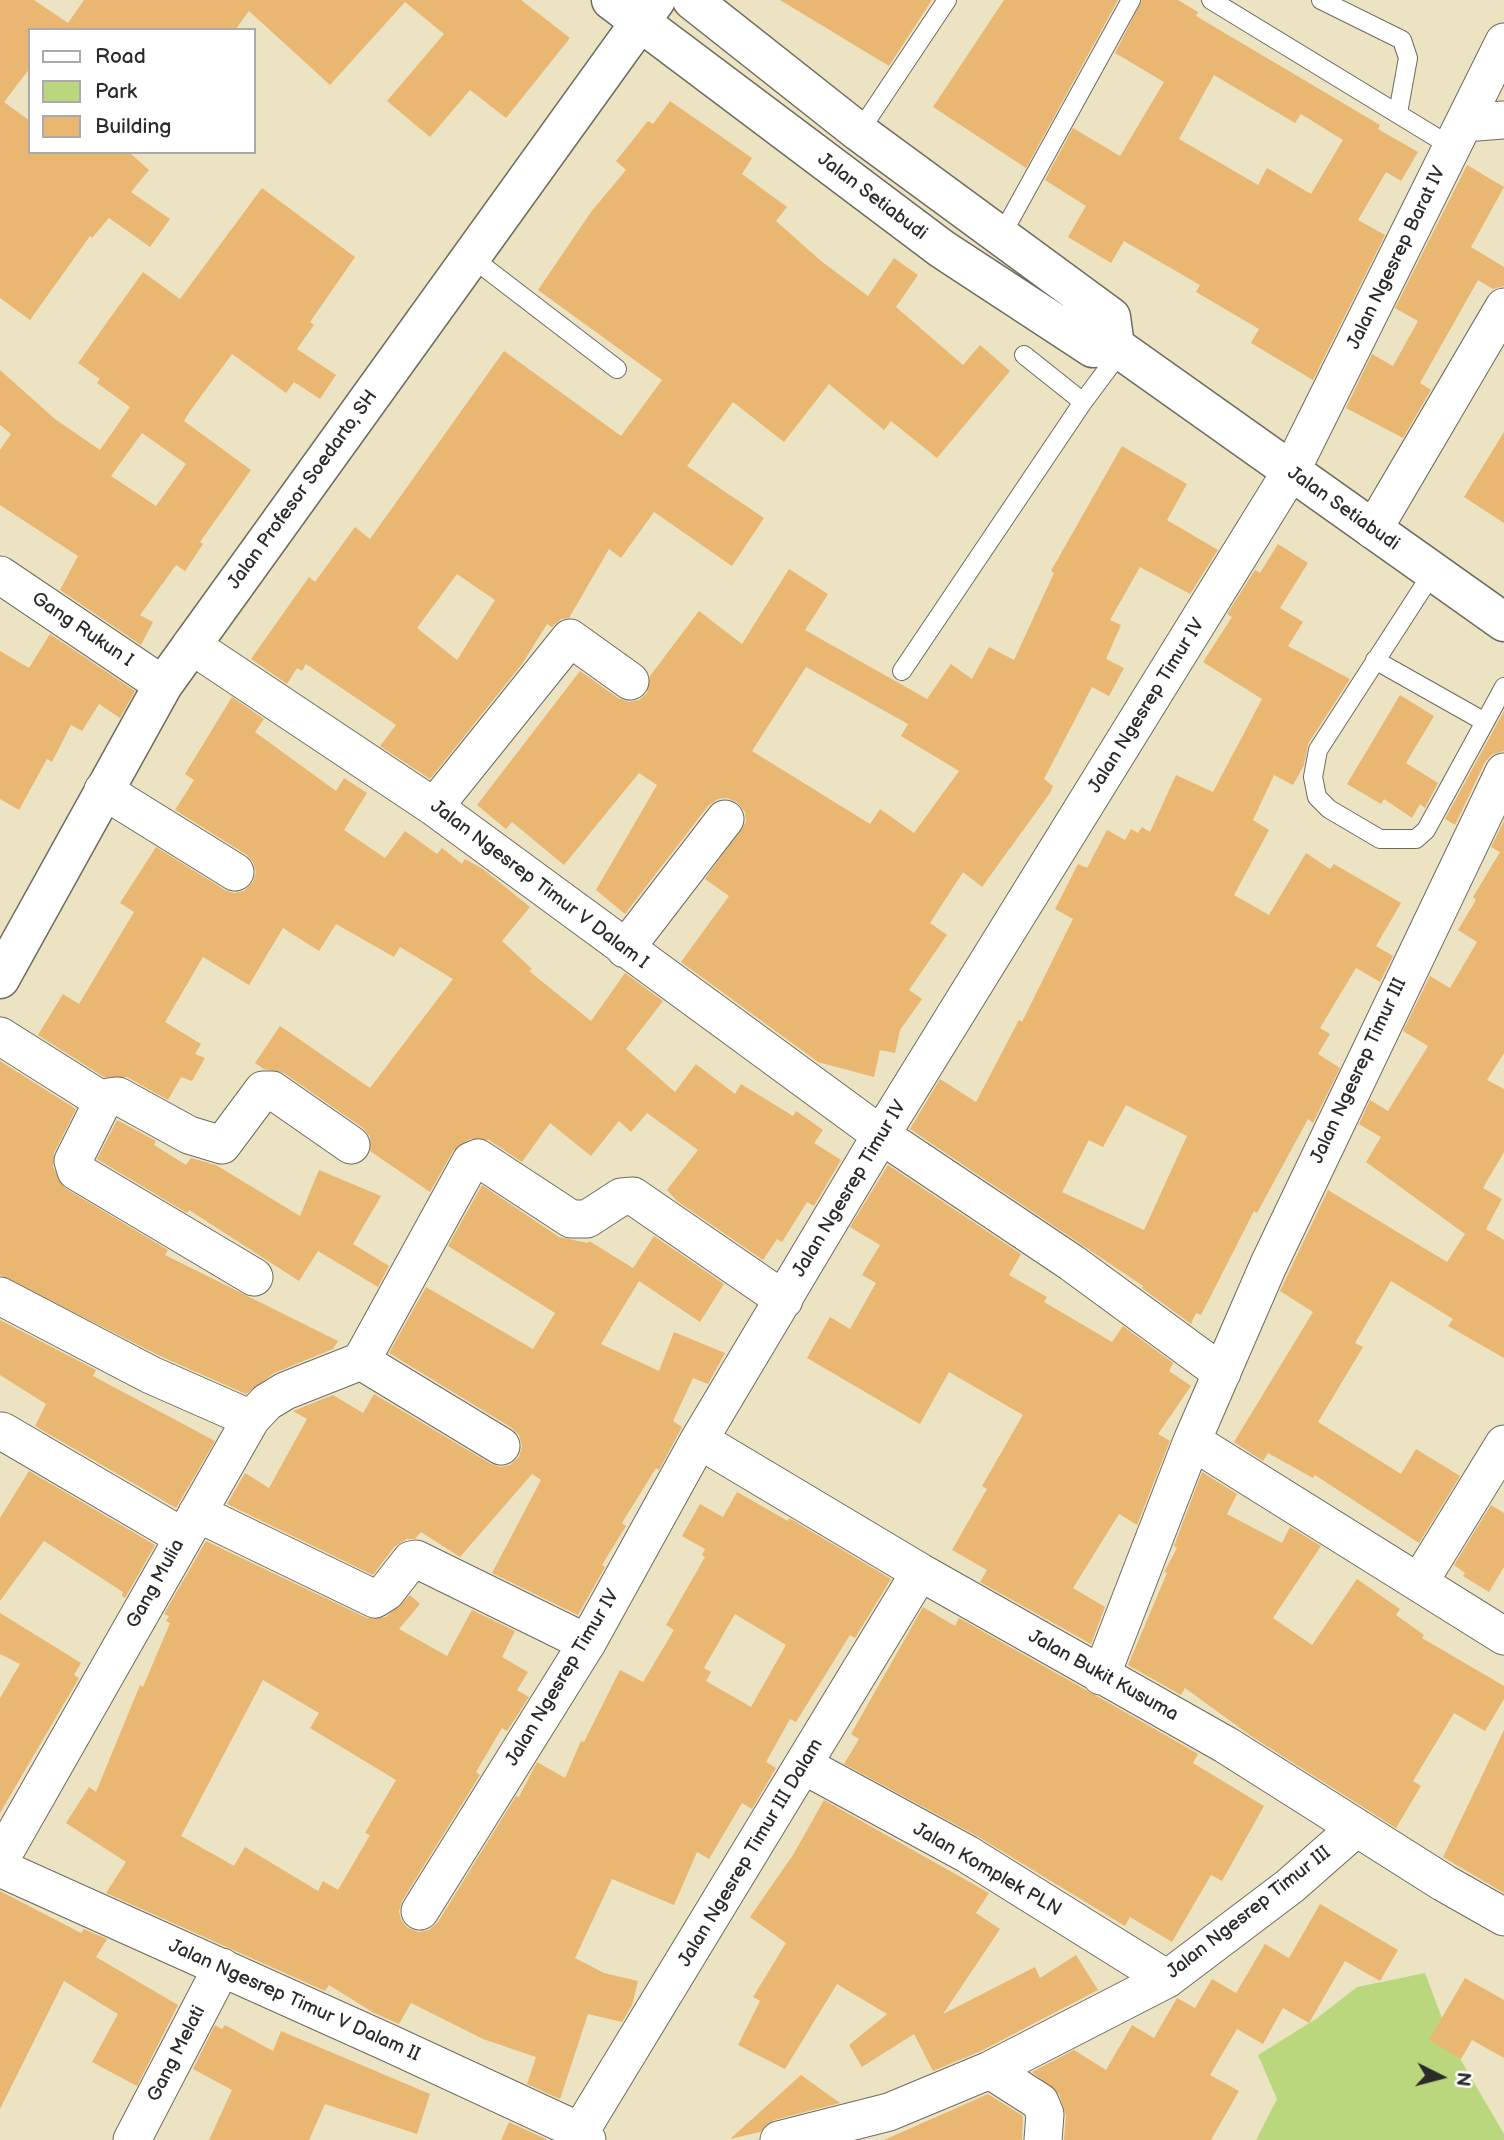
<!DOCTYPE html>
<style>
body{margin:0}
#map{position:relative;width:1504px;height:2140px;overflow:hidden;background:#ece3c3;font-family:"Balsamiq Sans",sans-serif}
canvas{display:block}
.legend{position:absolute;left:28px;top:28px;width:228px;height:126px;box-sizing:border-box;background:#fff;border:2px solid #aaa;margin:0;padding:9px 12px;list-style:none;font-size:21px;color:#2b2b2b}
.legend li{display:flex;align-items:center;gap:14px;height:35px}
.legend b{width:35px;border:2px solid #aaa}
.north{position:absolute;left:1406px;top:2042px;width:70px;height:70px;-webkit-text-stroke:5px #fff;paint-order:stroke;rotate:96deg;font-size:19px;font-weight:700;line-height:28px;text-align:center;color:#2b2b2b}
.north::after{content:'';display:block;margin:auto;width:24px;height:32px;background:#2b2b2b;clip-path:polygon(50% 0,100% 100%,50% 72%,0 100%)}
</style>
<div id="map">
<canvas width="1504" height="2140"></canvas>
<ul class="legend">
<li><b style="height:9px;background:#fff"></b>Road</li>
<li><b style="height:19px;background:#bad77d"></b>Park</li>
<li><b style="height:19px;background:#e9b771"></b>Building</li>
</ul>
<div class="north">N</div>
</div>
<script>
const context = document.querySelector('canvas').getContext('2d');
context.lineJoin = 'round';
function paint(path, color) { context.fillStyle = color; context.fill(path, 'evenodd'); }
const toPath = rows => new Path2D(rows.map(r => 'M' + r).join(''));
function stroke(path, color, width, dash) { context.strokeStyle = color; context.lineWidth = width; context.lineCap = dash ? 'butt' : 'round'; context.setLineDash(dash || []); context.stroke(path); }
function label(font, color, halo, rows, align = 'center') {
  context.font = font + ' "Balsamiq Sans",sans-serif'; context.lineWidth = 5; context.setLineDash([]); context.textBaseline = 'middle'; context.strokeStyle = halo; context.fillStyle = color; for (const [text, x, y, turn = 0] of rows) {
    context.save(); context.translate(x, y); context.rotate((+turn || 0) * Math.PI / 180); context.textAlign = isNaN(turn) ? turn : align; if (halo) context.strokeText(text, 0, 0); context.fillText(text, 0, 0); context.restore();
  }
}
const green = toPath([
 [1425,1973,1452,2045,1504,2134,1504,2140,1256,2140,1277,2099,1258,2055,1316,2019,1357,1987]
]);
const building = toPath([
 [0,0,34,0,68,23,84,0,521,0,570,38,506,118,470,90,430,137,387,101,444,34,405,2,330,85,249,11,235,30,30,30,30,68,4,102,30,121,30,152,129,152,149,170,131,192,170,219,150,247,109,218,92,238,90,236,30,320,0,298],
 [780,0,932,0,889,66],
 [1004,0,1118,0,1026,168,933,107],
 [1142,0,1178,0,1198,12,1196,16,1380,125,1378,129,1418,152,1401,181,1386,172,1358,220,1385,235,1313,380,1251,343,1259,329,1196,292,1200,285,1124,241,1111,263,1068,237,1086,206,1045,180,1073,128,1120,156,1164,82,1115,53],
 [1214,75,1295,123,1301,114,1343,140,1311,194,1267,168,1258,185,1179,139],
 [670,101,752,158,742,174,787,207,776,221,821,261,868,296,894,258,918,275,896,307,963,365,980,345,1010,371,937,458,891,421,884,430,829,384,784,442,733,402,687,466,764,518,732,566,654,512,621,558,609,549,569,618,561,619,552,627,547,624,522,664,430,779,380,746,396,725,306,664,302,671,297,668,287,684,251,659,309,577,315,582,355,527,370,539,504,351,621,436,662,380,538,290,591,212,626,170,616,161,648,121,653,124],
 [457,574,495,600,457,660,417,628],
 [1467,165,1504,187,1471,247,1504,267,1504,286,1493,289,1478,280,1420,383,1431,390,1403,438,1346,408,1372,354,1393,366,1418,321,1395,308],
 [262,188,355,257,310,322,314,325,297,349,336,375,320,399,294,382,286,393,232,354,190,411,184,421,251,470,200,542,203,544,185,571,176,565,140,615,153,622,141,645,60,590,78,556,0,505,0,450,11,434,0,425,0,370,55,419,100,450,130,407,97,383,100,379,78,363,143,272,180,299],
 [142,433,186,464,156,506,111,476],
 [1504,432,1504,523,1464,497],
 [1122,446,1187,484,1167,520,1218,550,1190,594,1140,567,1110,620,1121,625,1106,659,1124,668,1109,696,1092,687,1044,779,1053,786,1050,793,982,887,963,872,930,923,947,935,909,990,922,999,900,1030,895,1053,880,1050,874,1077,818,1062,681,962,729,896,705,879,746,822,745,812,737,802,727,798,718,799,708,806,625,914,596,890,657,785,639,773,564,865,512,822,506,829,477,805,580,671,618,698,629,702,639,700,647,693,650,676,699,611,742,644,789,569,828,594,805,630,927,699,951,664,972,679,989,647,1014,660,1054,573,1051,571],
 [806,667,908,724,901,736,959,771,914,833,880,809,870,824,752,751],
 [1278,544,1308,563,1280,608,1303,622,1288,646,1350,679,1308,744,1304,765,1293,785,1274,775,1253,820,1269,830,1234,895,1269,915,1306,853,1330,869,1334,864,1401,903,1376,946,1393,956,1380,982,1356,968,1320,1028,1330,1034,1318,1054,1340,1068,1313,1123,1308,1119,1257,1213,1254,1211,1201,1315,1196,1313,1191,1324,1142,1288,1143,1286,910,1129,940,1079,976,1102,1019,1020,1022,1022,1073,919,1055,909,1078,864,1087,868,1107,830,1125,840,1131,829,1138,833,1142,827,1150,832,1176,775,1213,792,1262,699,1203,662,1232,617,1227,614,1255,570,1260,573],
 [1126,1105,1187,1136,1144,1230,1062,1192,1089,1140,1103,1147],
 [50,634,135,691,120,718,99,704,82,731,71,725,52,762,47,759,19,810,0,799,0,651,29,668],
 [1400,695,1434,716,1406,763,1438,783,1425,808,1420,804,1412,818,1384,799,1381,804,1347,784],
 [232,697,264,719,255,732,336,791,344,778,367,793,344,830,385,858,405,831,437,854,442,848,462,864,465,859,483,869,530,907,502,941,532,969,529,971,591,1021,625,973,663,1001,626,1049,675,1092,696,1064,735,1094,741,1084,793,1116,796,1111,823,1130,814,1143,841,1160,814,1206,807,1202,782,1242,777,1239,763,1260,677,1201,667,1190,698,1150,647,1113,631,1132,619,1121,591,1156,550,1123,522,1162,489,1140,470,1139,453,1151,430,1192,370,1151,370,1137,363,1128,284,1073,264,1069,255,1063,280,1026,370,1088,453,979,400,947,394,957,336,924,319,951,283,928,249,985,203,957,165,1022,201,1044,195,1054,205,1058,192,1081,181,1077,168,1100,127,1077,104,1077,38,1035,63,994,79,1004,134,912,120,903,156,847,225,890,234,893,244,891,253,882,256,872,253,862,247,855,175,810,194,780,185,774],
 [1504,711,1504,751,1493,754,1485,762,1455,825,1445,819],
 [1504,821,1504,1053,1487,1080,1504,1089,1504,1152,1483,1188,1502,1199,1486,1229,1504,1240,1504,1358,1448,1326,1453,1319,1391,1281,1355,1343,1363,1347,1318,1422,1401,1474,1416,1449,1460,1476,1419,1543,1315,1475,1313,1478,1268,1453,1263,1461,1234,1442,1313,1312,1280,1291,1328,1190,1447,1262,1465,1234,1366,1162,1381,1137,1359,1124,1370,1100,1388,1111,1428,1046,1403,1031,1430,976,1450,988,1477,942,1458,930,1476,900,1473,897,1500,852,1491,847],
 [0,1061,76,1109,54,1153,53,1167,65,1188,168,1250,165,1255,338,1341,333,1349,274,1373,246,1394,160,1356,0,1275],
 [117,1120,156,1141,154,1145,186,1165,191,1158,216,1165,300,1216,319,1170,381,1196,353,1244,389,1266,378,1287,318,1251,299,1281,189,1210,187,1213,97,1159],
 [888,1165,1021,1254,1009,1275,1047,1297,1044,1302,1112,1342,1123,1326,1173,1363,1169,1371,1191,1386,1158,1434,1170,1441,1137,1525,1119,1514,1073,1588,1105,1607,1091,1644,980,1582,987,1570,952,1550,987,1489,982,1486,1023,1415,949,1372,920,1424,807,1358,830,1317,850,1329,876,1283,862,1275,880,1245,850,1227],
 [482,1185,559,1237,588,1243,589,1241,633,1268,654,1236,724,1284,700,1322,639,1281,601,1344,659,1371,674,1332,725,1353,708,1384,693,1378,673,1421,682,1427,659,1470,656,1468,622,1523,626,1526,602,1565,605,1567,578,1615,492,1573,541,1480,532,1474,460,1557,421,1532,415,1539,407,1539,394,1547,373,1575,227,1504,245,1473,269,1488,307,1419,293,1411,333,1395,363,1413,374,1394,491,1464,501,1467,510,1465,519,1457,522,1446,519,1435,512,1428,389,1353,426,1287,533,1349,555,1313,448,1246],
 [0,1320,96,1370,93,1376,215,1441,176,1508,35,1426,46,1404,0,1375],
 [29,1471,155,1545,125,1598,122,1596,123,1592,44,1541,0,1601,0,1518],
 [1202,1472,1237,1494,1227,1514,1282,1543,1290,1527,1321,1546,1273,1618,1312,1645,1357,1579,1400,1609,1396,1615,1424,1635,1422,1638,1504,1686,1504,1699,1485,1731,1454,1713,1413,1781,1421,1786,1396,1828,1251,1736,1185,1688,1181,1695,1128,1665,1167,1573,1164,1572,1177,1548,1174,1546],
 [737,1492,788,1521,789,1518,891,1579,855,1638,850,1635,796,1722,790,1719,766,1762,776,1768,752,1809,742,1803,709,1859,697,1852,674,1905,612,1879,575,1958,604,1973,638,1981,632,2005,622,2022,588,2014,560,2099,527,2084,536,2057,483,2039,411,2003,399,2024,374,2013,329,1985,325,1991,106,1893,126,1862,66,1823,89,1787,96,1792,140,1685,143,1687,170,1623,166,1621,169,1616,164,1614,206,1541,367,1618,386,1617,410,1595,420,1604,399,1629,447,1656,472,1610,515,1631,502,1657,528,1672,517,1690,529,1697,507,1731,502,1728,476,1772,480,1775,402,1901,399,1911,401,1920,408,1928,419,1932,429,1930,438,1922,516,1796,519,1797,537,1762,565,1778,581,1741,584,1742,620,1670,643,1682,674,1630,666,1625,705,1557,702,1555,705,1549,682,1536,700,1504,723,1517],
 [735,1614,786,1645,751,1707,706,1681,711,1672,704,1668],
 [263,1680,319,1713,310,1728,396,1780,365,1833,370,1835,338,1890,323,1881,318,1891,245,1847,234,1866,181,1836],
 [1491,1505,1504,1513,1504,1567,1489,1592,1463,1576,1465,1573,1454,1565],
 [923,1607,955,1626,959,1618,1160,1732,1198,1754,1193,1763,1264,1806,1222,1881,1211,1875,1172,1942,1130,1917,1125,1926,977,1836,844,1764,859,1739,851,1734],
 [0,1613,81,1663,74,1675,79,1678,0,1813,0,1698,20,1664,0,1654],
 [1504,1730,1504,1893,1443,1857],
 [824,1800,989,1893,976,1913,1000,1929,943,2014,1035,1967,1040,1978,1076,1955,1098,1990,981,2051,933,2071,914,2034,862,2067,849,2045,887,2014,837,1984,785,2069,738,2045,760,2001,753,1997,786,1943,750,1917,793,1855],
 [0,1891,81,1933,84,1929,107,1939,96,1957,178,2005,137,2086,92,2062,118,2014,64,1981,0,2109],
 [1320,1904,1398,1950,1380,1981,1345,1961,1309,2023,1283,2008,1263,2044,1237,2029,1210,2075,1239,2091,1211,2140,1064,2140,1066,2115,1059,2094,1032,2072,1074,2050,1106,2070,1132,2025,1154,2038,1177,1998,1195,2008,1212,1979,1236,1993,1265,1944,1289,1958],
 [1465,1978,1504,2000,1504,2058,1472,2040,1461,2059,1429,2040],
 [215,2025,222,2029,225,2025,273,2051,281,2031,430,2094,417,2134,325,2104,309,2140,209,2140,232,2090,193,2069],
 [801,2075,840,2103,774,2120,760,2132,730,2139],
 [988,2094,1023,2116,1022,2140,884,2140],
 [509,2122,546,2139,546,2140,501,2140]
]);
const lane = toPath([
 [1211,0,1452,147],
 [1321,0,1402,40,1408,58,1398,113],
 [859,132,947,0],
 [1001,236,1131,0],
 [471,257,617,369],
 [1024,355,1083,402],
 [1433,572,1318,750,1313,777,1317,797,1329,809,1380,839,1416,839,1426,830,1504,687],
 [1375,660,1485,722],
 [902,671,1083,402,1121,351]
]);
const street = toPath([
 [1464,123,1504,120],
 [1373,530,1504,307],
 [0,575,163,685],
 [191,645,434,807,881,1135,1072,1263,1222,1373],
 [103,790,235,872],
 [434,807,570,638,630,681],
 [625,949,725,819],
 [0,1036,103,1101,73,1161,76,1171,254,1277],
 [103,1101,109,1097,118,1096,189,1135,222,1145,263,1090,272,1090,351,1145],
 [0,1296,151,1375,251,1419],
 [361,1361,501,1446],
 [2,1431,183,1537],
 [699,1440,920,1572,1226,1745,1444,1883,1504,1917],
 [1192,1441,1504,1636],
 [197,1513,375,1599,386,1592,411,1560,416,1559,587,1643],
 [1420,1581,1504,1444],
 [1101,1676,1192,1441,1268,1266,1504,772],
 [805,1766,967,1854,1167,1979],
 [0,1860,251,1419,267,1402,285,1391,361,1361,471,1161,478,1158,571,1219,587,1219,621,1197,633,1196,784,1300],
 [0,1868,389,2043,579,2131,587,2140],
 [420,1911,587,1643,699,1440,881,1135,1290,473,1504,42],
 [990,2070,1040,2102,1045,2114,1043,2140],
 [132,2140,222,1967],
 [575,2140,920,1572],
 [779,2140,889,2112,990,2070,1167,1979,1290,1886,1356,1828]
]);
const secondary = toPath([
 [0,979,163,685,656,0]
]);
const highway = toPath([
 [611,0,942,249,1093,348,1115,346,1504,622],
 [692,0,859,132,1111,317,1115,346]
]);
const streetNames = [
 ["Jalan Setiabudi",872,197,37],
 ["Jalan Ngesrep Barat IV",1397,258,-64],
 ["Jalan Profesor Soedarto, SH",303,490,-54],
 ["Jalan Setiabudi",1343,509,35],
 ["Gang Rukun I",82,630,34],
 ["Jalan Ngesrep Timur IV",1147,706,-58],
 ["Jalan Ngesrep Timur V Dalam I",539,885,37],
 ["Jalan Ngesrep Timur III",1359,1071,-65],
 ["Jalan Ngesrep Timur IV",850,1189,-59],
 ["Gang Mulia",156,1584,-61],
 ["Jalan Bukit Kusuma",1103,1676,29],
 ["Jalan Ngesrep Timur IV",563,1678,-59],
 ["Jalan Ngesrep Timur III Dalam",751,1853,-59],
 ["Jalan Komplek PLN",987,1870,30],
 ["Jalan Ngesrep Timur III",1249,1913,-38],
 ["Jalan Ngesrep Timur V Dalam II",294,2001,24],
 ["Gang Melati",177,2054,-63]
];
paint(green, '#bad77d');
paint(building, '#e9b771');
stroke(lane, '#6f6b60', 20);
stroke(street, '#6f6b60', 39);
stroke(secondary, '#6f6b60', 41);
stroke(highway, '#6f6b60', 41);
stroke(lane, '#fff', 18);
stroke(street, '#fff', 37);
stroke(secondary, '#fff', 38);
stroke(highway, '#fff', 38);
label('19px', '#2b2b2b', '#fff', streetNames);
</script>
